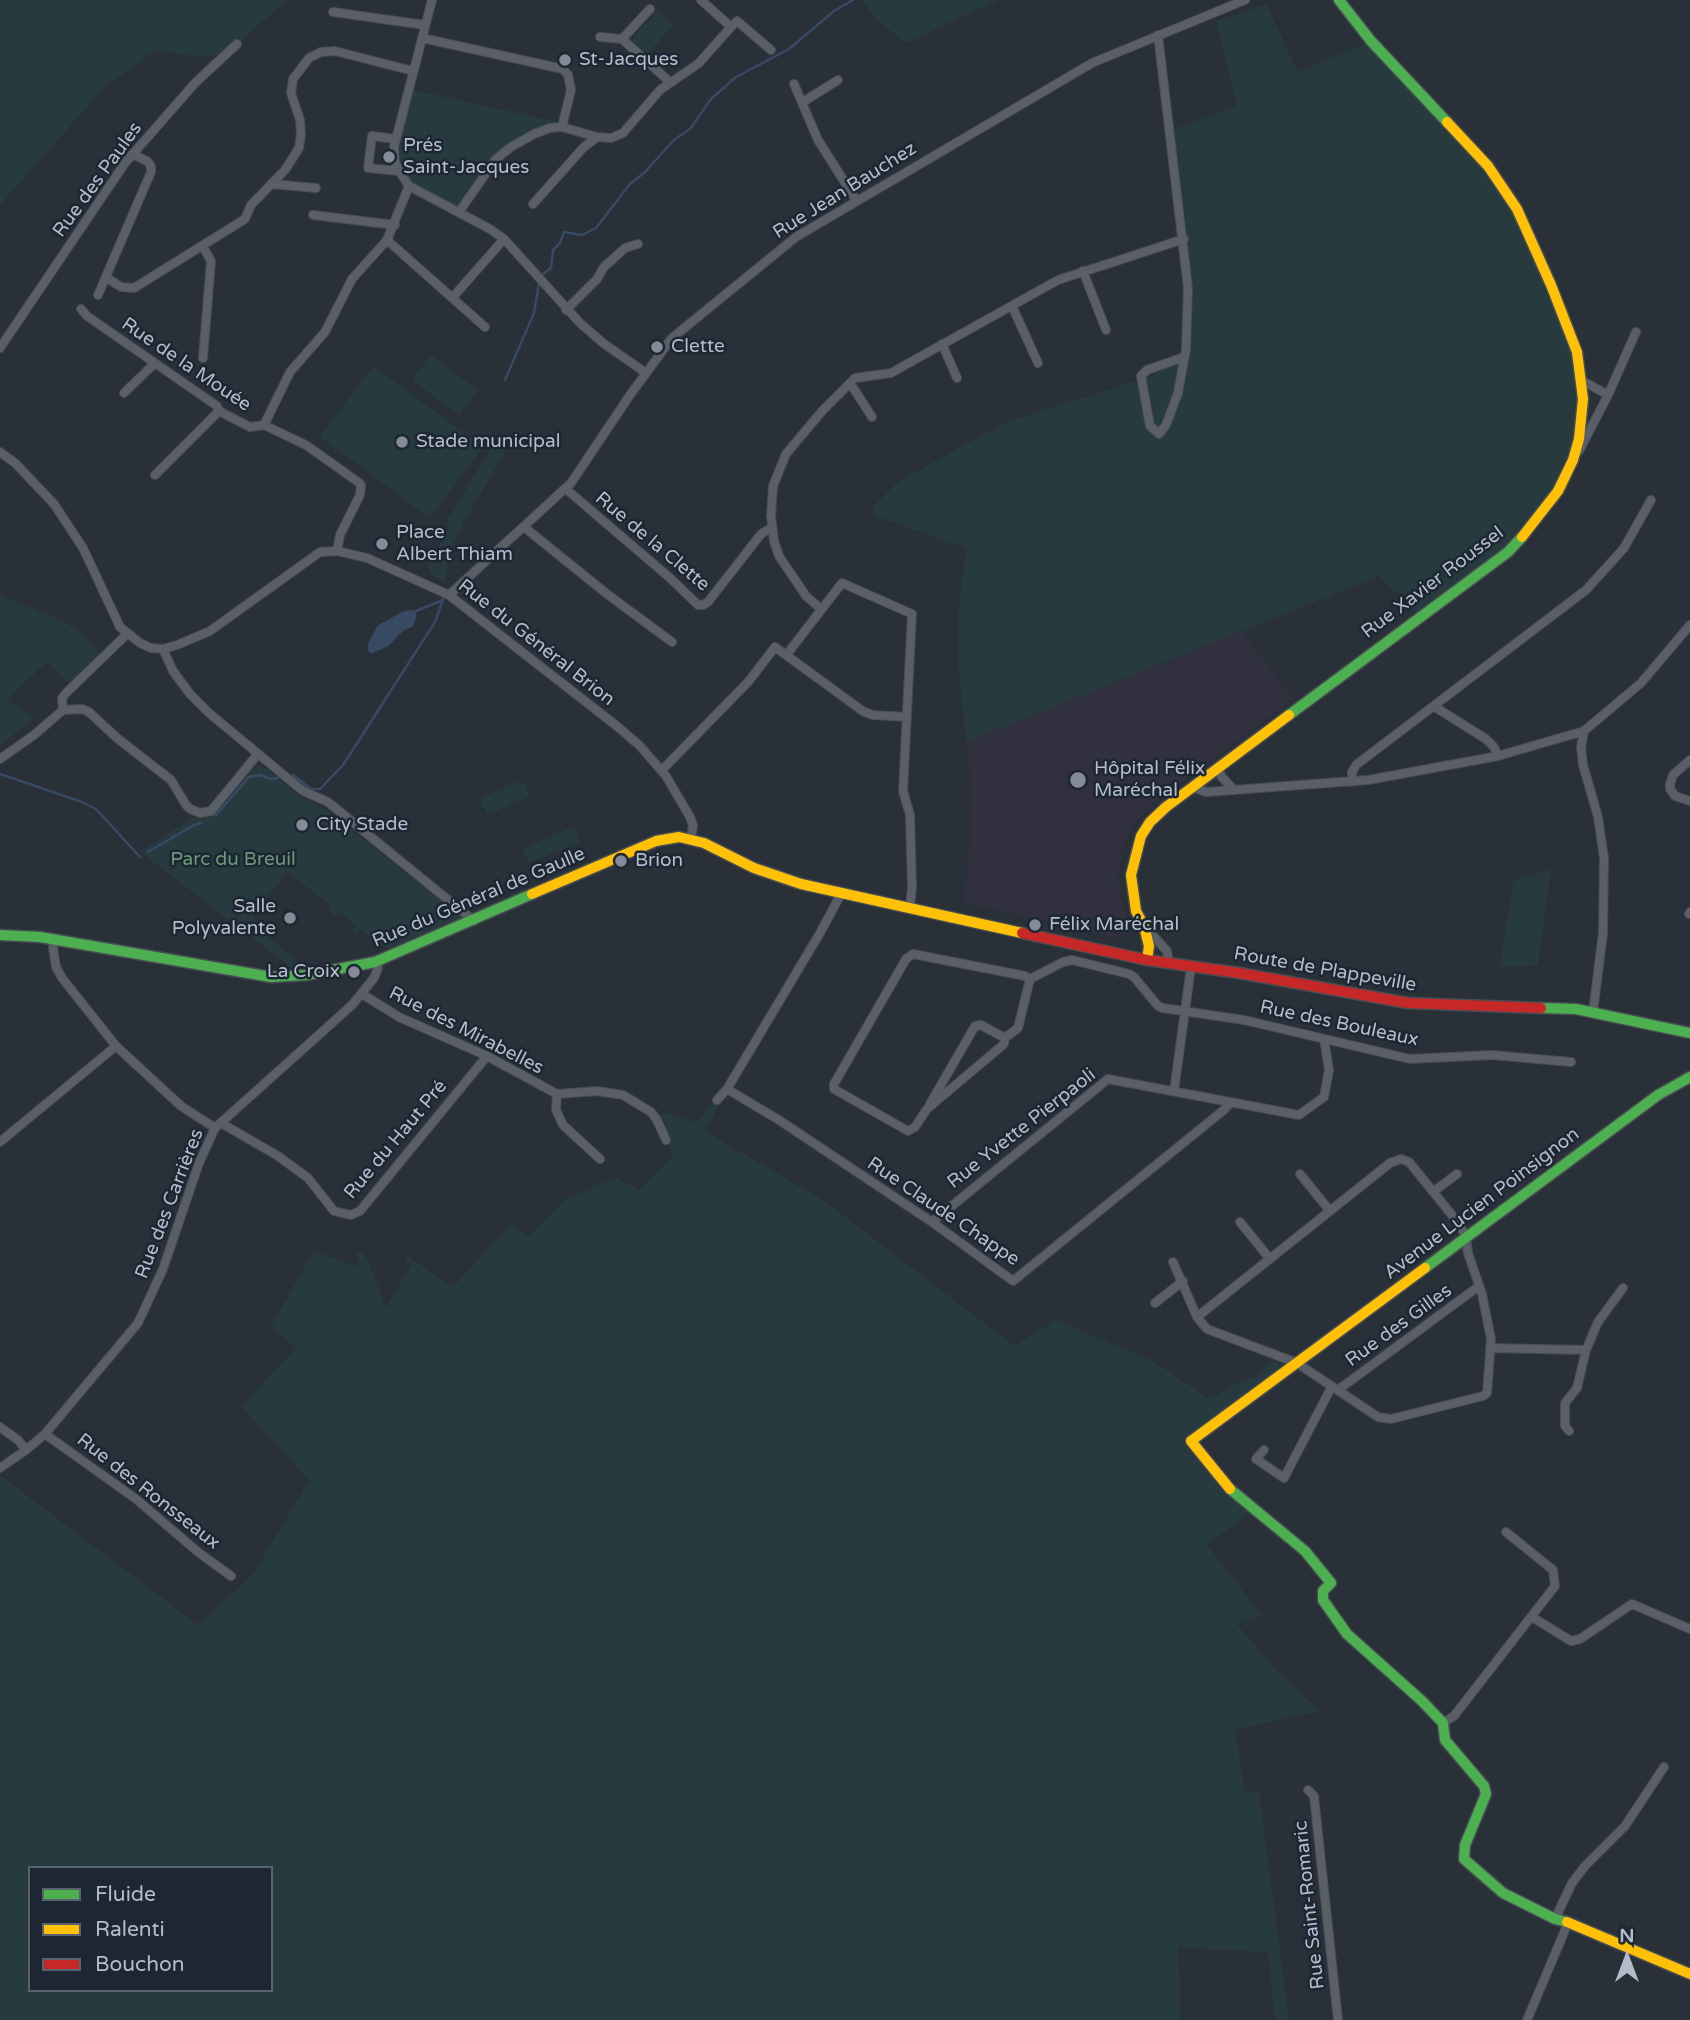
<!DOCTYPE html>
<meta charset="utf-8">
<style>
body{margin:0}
#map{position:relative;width:1690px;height:2020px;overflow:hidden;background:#2a3038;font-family:"Varela Round",sans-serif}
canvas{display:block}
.legend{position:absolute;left:28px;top:1866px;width:245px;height:126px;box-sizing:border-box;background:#1d2633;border:2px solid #59626f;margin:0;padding:9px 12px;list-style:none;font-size:21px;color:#b4bcc9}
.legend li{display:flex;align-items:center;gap:14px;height:35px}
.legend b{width:35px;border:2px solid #59626f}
.north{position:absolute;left:1592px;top:1922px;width:70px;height:70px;-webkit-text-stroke:5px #1d2633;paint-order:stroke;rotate:0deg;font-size:19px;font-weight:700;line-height:28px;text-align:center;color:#b4bcc9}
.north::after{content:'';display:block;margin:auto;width:24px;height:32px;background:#b4bcc9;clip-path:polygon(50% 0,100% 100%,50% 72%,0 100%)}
</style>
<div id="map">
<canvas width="1690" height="2020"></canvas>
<ul class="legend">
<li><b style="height:9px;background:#4caf50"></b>Fluide</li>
<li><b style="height:9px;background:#ffc107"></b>Ralenti</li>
<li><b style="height:9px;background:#c62828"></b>Bouchon</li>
</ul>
<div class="north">N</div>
</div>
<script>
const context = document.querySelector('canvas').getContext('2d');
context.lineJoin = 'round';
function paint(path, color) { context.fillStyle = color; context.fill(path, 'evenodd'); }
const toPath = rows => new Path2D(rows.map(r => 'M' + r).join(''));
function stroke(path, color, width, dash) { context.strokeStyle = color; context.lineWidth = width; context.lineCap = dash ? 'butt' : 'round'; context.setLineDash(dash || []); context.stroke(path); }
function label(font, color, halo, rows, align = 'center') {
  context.font = font + ' "Varela Round",sans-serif'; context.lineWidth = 5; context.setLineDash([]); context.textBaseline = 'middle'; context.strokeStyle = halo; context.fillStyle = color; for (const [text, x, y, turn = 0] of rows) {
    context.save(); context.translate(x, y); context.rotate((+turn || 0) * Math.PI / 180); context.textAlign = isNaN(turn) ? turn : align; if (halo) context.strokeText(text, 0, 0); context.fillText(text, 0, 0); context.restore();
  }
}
const medical = toPath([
 [1236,624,1292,699,1159,799,1142,814,1129,832,1121,853,1118,875,1120,897,1131,926,1129,935,1122,938,1111,936,964,903,970,845,971,788,966,724]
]);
const green = toPath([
 [0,0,287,0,237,44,219,55,194,56,156,50,104,88,0,205],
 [861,0,999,0,906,43,879,22],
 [1266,4,1298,72,1371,41,1502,184,1551,285,1581,380,1573,460,1523,537,1420,616,1379,576,966,742,959,671,959,608,966,548,872,515,875,505,898,482,1002,424,1154,375,1162,369,1175,364,1178,367,1185,365,1188,253,1173,129,1237,106,1216,21],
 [657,10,674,24,646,56,630,42],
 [409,89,562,123,496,159,459,212,409,186,395,162],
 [431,355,478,390,459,415,412,380],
 [373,366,483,447,430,518,320,437],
 [495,441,507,448,463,524,448,555,445,583,430,573,428,561,433,549,436,551,449,529,447,521],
 [0,595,63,621,79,631,100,654,70,684,47,662,7,699,34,719,0,745],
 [260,766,266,768,300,797,324,808,463,919,387,949,360,929,355,933,352,931,356,926,339,912,334,917,328,903,287,872,253,917,256,923,255,926,306,968,292,968,140,852,192,818,205,818,252,770],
 [517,782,524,783,530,796,487,815,480,799],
 [574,826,580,842,529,863,523,849],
 [1551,869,1538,965,1500,967,1513,881],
 [714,1098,721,1102,705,1131,826,1202,1014,1346,1056,1320,1153,1361,1210,1399,1240,1382,1256,1377,1273,1360,1278,1362,1277,1378,1192,1441,1251,1512,1207,1545,1262,1615,1237,1624,1271,1665,1320,1711,1235,1730,1245,1790,1259,1792,1289,2020,1275,2020,1268,1952,1178,1948,1181,2020,0,2020,0,1475,198,1625,253,1574,309,1480,241,1406,296,1349,271,1326,314,1251,361,1268,356,1253,362,1252,370,1265,386,1308,411,1265,405,1259,408,1256,453,1287,510,1224,528,1237,566,1199,616,1178,640,1190,674,1154,666,1140,665,1126,667,1123,659,1115,664,1113,695,1122,700,1120],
 [30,1868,271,1868,271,1990,30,1990]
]);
const water = toPath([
 [410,610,416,611,416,619,412,627,404,630,388,646,371,654,368,650,368,644,378,625,404,611]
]);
const stream = toPath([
 [542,275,551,268,553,250,560,243,564,232,582,235,596,228,630,184,645,172,674,140,690,129,711,99,736,77,789,49,834,11,853,0],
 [505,380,534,313,539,283],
 [416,611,443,600,442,594],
 [0,774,82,802,96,809,140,857],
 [293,775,311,789,320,789,343,765,435,622,443,600],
 [216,815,249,777,260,775,271,779,278,778],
 [148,852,194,825,201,823]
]);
const street = toPath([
 [432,0,394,147,395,162,399,171,409,186,490,229,504,239,580,323,603,343,646,373],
 [701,0,731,27,737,21,771,50],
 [650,9,622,39,670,82],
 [333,12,425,25],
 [1158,35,1188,288,1186,349,1178,393,1166,425,1159,434,1150,426,1141,376,1147,370,1184,357],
 [600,37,622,39],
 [422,38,563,69,568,75,571,90,562,127],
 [794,84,818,140,856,200],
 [803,102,838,80],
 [396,139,372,136,368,168,399,171],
 [271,184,316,188],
 [533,204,583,148,597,137],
 [459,212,496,159,511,147,534,134,550,128,562,127,597,137,611,138,623,133,660,90,699,63,731,27],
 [313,215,395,225],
 [387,240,485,327],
 [203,247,211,261,203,358],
 [1083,271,1106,330],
 [107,278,121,287,134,288,245,219,251,205,285,170,299,148,301,135,300,120,291,93,293,79,309,58,321,52,335,51,413,71],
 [98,295,151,172,151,166,147,161,132,154],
 [453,297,504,239],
 [1012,306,1038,363],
 [81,309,87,316,217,406,219,411,250,427,264,425,306,445,358,482,361,485,360,495,340,535,337,551],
 [566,310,597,279,604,267,625,248,638,244],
 [942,344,957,378],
 [0,348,125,163,195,83,237,44],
 [1581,380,1608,395],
 [850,383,872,417],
 [124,393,155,363],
 [264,425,290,372,325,332,352,279,387,240,409,186],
 [1579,451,1608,395,1636,332],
 [0,452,15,463,54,504,83,548,120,627,140,643,151,648,163,649,177,645,210,631,320,552,337,551,367,558,449,595,618,727,640,746,666,776,690,817,693,825,691,838],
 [155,475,219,411],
 [566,489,670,578,698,605,703,605,708,602,761,534,771,528],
 [524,527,607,594,672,642],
 [449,595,571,483,630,395,672,338,796,237,1092,63,1245,0],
 [821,609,806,596,779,556,774,541,771,516,773,486,786,454,823,410,855,378,891,373,1058,280,1184,239],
 [163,649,173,671,190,694,209,713,303,791,328,802,474,921],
 [787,654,842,583,912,614,903,791,910,815,912,887,910,907],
 [1435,707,1486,739,1494,747,1498,756],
 [63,710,62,698,66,693,127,634],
 [1584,731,1641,683,1690,625],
 [0,759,34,735,63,710,82,709,89,712,117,738,171,780,186,805,190,809,200,813,211,811,257,755],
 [1690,760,1673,775,1670,784,1670,789,1675,796,1690,801],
 [1218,767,1221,776,1234,790],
 [662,770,749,681,775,647,864,712,873,715,907,717],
 [1352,782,1352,772,1356,765,1586,590,1624,548,1651,500],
 [1193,787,1206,792,1368,780,1498,756,1584,731,1581,747,1583,765,1598,817,1604,858,1603,933,1593,1012],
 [1689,914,1690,912],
 [1145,927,1167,951,1169,964],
 [54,940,53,948,56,967,62,978,116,1046,181,1106,215,1128],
 [362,994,399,1017,487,1056,557,1094,597,1091,623,1095,651,1112,657,1120,666,1140],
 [1005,1038,1004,1044,927,1109,915,1127,908,1131,834,1089,834,1084,906,959,913,954,1025,976,1030,979,1063,962,1072,960,1129,974,1134,977,1158,1006,1163,1008,1244,1020,1410,1059,1492,1055,1571,1062],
 [727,1089,779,1120,932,1222,1013,1281,1225,1109,1230,1103],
 [1174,1091,1191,967],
 [557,1094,556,1110,563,1125,600,1159],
 [717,1100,727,1089,820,933,842,892],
 [930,1104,975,1026,981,1025,1005,1038,1018,1028,1030,979],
 [221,1123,278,1156,308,1178,334,1211,351,1215,360,1211,487,1056],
 [0,1142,116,1046],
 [1300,1174,1330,1211],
 [1433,1192,1457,1174],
 [932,1222,1108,1079,1299,1115,1324,1097,1329,1070,1324,1039],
 [1240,1222,1270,1259],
 [1173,1262,1197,1317,1207,1329,1297,1363,1378,1417,1391,1419,1483,1396,1487,1393,1491,1339,1482,1294,1468,1253,1466,1238,1460,1225,1409,1162,1401,1159,1390,1163,1197,1317],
 [1155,1303,1183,1281],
 [1490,1348,1586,1350],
 [1338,1390,1479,1286],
 [0,1427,18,1440,26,1450],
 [1569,1431,1565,1426,1565,1403,1577,1388,1586,1350,1598,1322,1623,1288],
 [45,1434,136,1499,198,1552,231,1576],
 [1264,1450,1256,1459,1284,1478,1332,1386],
 [0,1468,26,1450,45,1434,138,1323,163,1269,199,1163,215,1128,352,1005,374,978,378,968,375,962],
 [1532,1617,1571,1641,1580,1639,1632,1604,1690,1629],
 [1443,1723,1454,1716,1555,1586,1553,1570,1506,1532],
 [1308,1790,1314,1796,1338,2020],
 [1555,1919,1572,1883,1585,1866,1625,1826,1664,1767],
 [1527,2020,1568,1923]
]);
const fast = toPath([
 [1339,0,1371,41,1447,122],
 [1289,715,1508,552,1522,537],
 [0,935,40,937,271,977,306,975,375,962,532,894],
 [1541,1008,1576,1009,1690,1033],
 [1425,1268,1658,1095,1690,1077],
 [1230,1489,1305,1551,1331,1583,1323,1591,1323,1600,1347,1634,1422,1701,1443,1723,1445,1740,1484,1786,1486,1794,1465,1845,1464,1859,1503,1893,1555,1919,1567,1922]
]);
const slow = toPath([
 [1447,122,1488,166,1517,209,1551,285,1577,352,1583,399,1579,439,1573,460,1558,491,1522,537],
 [532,894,656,841,679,837,704,843,754,868,801,884,1022,933],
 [1147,960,1149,946,1144,926,1136,911,1131,875,1141,836,1150,822,1166,807,1289,715],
 [1230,1489,1191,1441,1425,1268],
 [1567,1922,1690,1974]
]);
const jam = toPath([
 [1022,933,1147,960,1239,973,1408,1003,1541,1008]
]);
const markers = [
 [565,60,7,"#848b96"],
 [389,157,7,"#848b96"],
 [657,347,7,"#848b96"],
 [402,442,7,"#848b96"],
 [382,544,7,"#848b96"],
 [1078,780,9,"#848b96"],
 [302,825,7,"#848b96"],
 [621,861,7,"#848b96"],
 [290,918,7,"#848b96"],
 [1035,925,7,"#848b96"],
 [354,972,7,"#848b96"]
];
const poiNames = [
 ["St-Jacques",579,60],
 ["Prés",403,146],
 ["Saint-Jacques",403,168],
 ["Clette",671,347],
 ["Stade municipal",416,442],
 ["Place",396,533],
 ["Albert Thiam",396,555],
 ["Hôpital Félix",1094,769],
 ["Maréchal",1094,791],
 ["City Stade",316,825],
 ["Brion",635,861],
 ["Salle",276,907,"right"],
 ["Polyvalente",276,929,"right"],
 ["Félix Maréchal",1049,925],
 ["La Croix",340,972,"right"]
];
const streetNames = [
 ["Rue des Paules",98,180,-54],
 ["Rue Jean Bauchez",845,191,-32],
 ["Rue de la Mouée",186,365,34],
 ["Rue de la Clette",652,542,40],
 ["Rue Xavier Roussel",1433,583,-37],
 ["Rue du Général Brion",536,643,38],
 ["Rue du Général de Gaulle",479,898,-23],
 ["Route de Plappeville",1325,970,10],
 ["Rue des Bouleaux",1339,1024,12],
 ["Rue des Mirabelles",466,1031,27],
 ["Rue Yvette Pierpaoli",1022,1129,-38],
 ["Rue du Haut Pré",396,1140,-50],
 ["Rue des Carrières",170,1204,-69],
 ["Avenue Lucien Poinsignon",1482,1204,-37],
 ["Rue Claude Chappe",943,1212,34],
 ["Rue des Gilles",1399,1326,-36],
 ["Rue des Ronsseaux",148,1492,38],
 ["Rue Saint-Romaric",1310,1905,-96]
];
const parkNames = [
 ["Parc du Breuil",233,860]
];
paint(medical, '#31303e');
paint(green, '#273a3e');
paint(water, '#384963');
stroke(stream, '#384963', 2.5);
stroke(street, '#484c53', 10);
stroke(fast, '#484c53', 13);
stroke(slow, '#484c53', 13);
stroke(jam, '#484c53', 13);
stroke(street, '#5a5e66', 8);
stroke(fast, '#4caf50', 10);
stroke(slow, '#ffc107', 10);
stroke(jam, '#c62828', 10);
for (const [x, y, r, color] of markers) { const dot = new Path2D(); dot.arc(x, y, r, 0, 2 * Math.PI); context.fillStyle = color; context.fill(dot); stroke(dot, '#1d2633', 2.5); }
label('19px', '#b4bcc9', '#1d2633', poiNames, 'left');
label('19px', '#b4bcc9', '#1d2633', streetNames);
label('19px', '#6b9a76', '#1d2633', parkNames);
</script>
